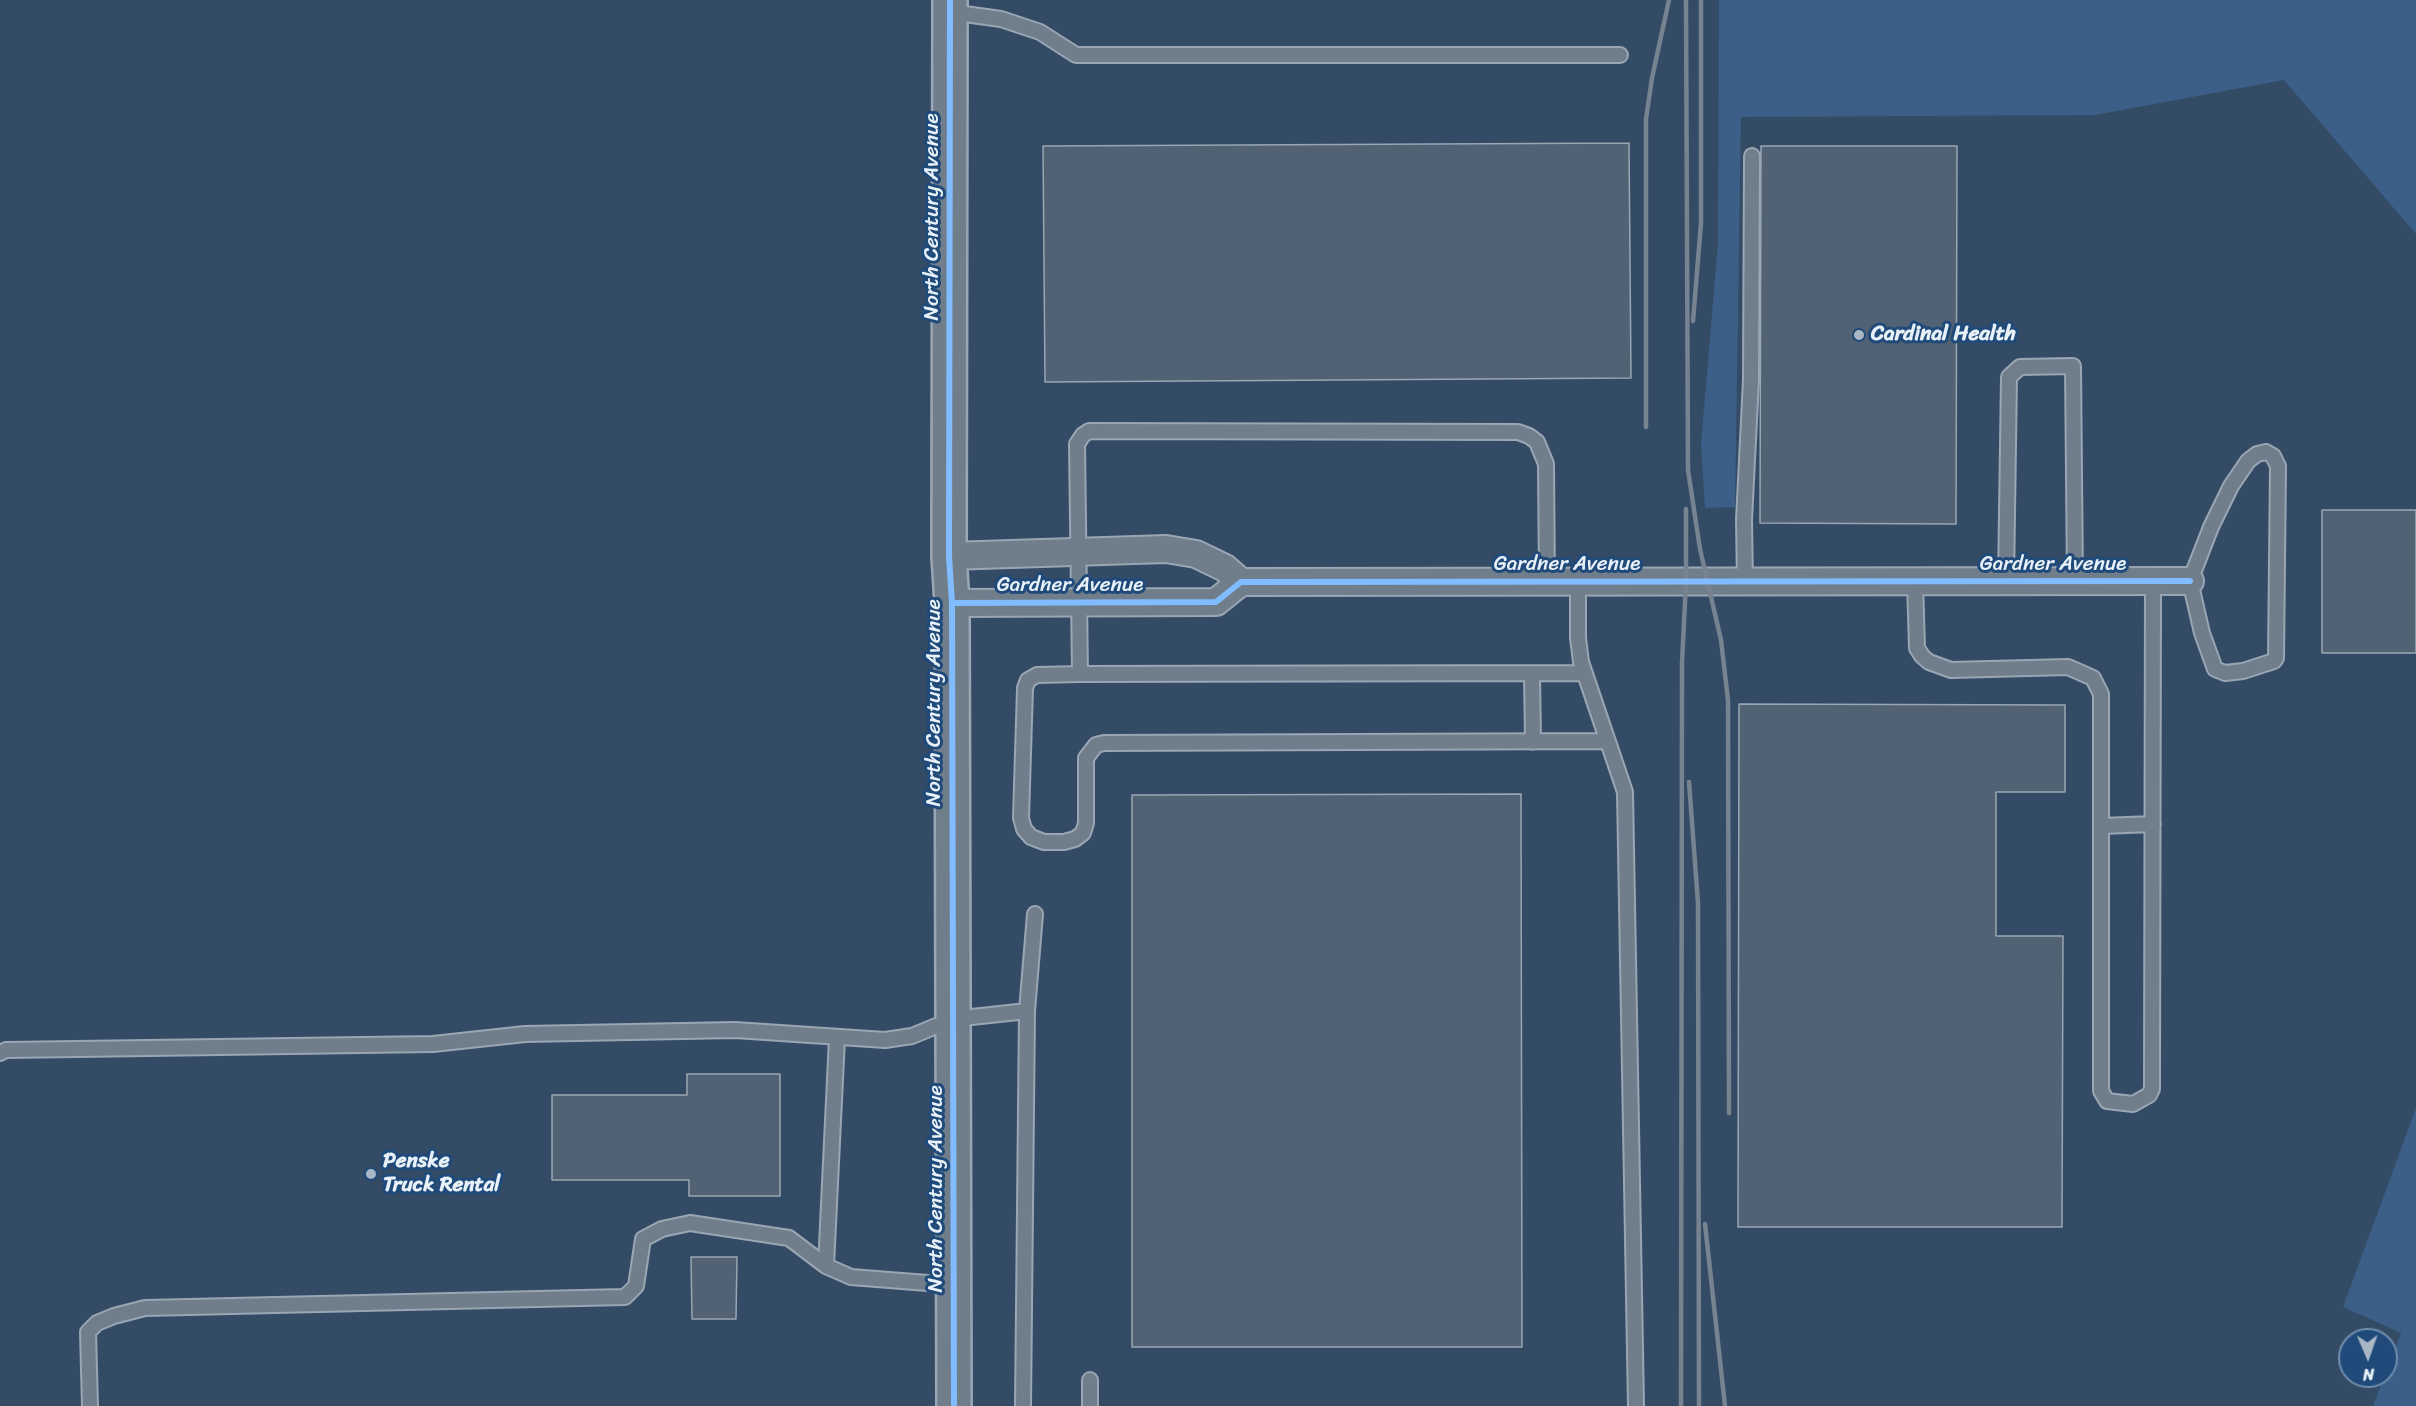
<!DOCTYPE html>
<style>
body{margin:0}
#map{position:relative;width:2416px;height:1406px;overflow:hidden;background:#344b65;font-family:Sriracha,sans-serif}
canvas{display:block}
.north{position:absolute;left:2338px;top:1328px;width:60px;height:60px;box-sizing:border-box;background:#1f4a7a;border:2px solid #6f8dac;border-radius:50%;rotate:178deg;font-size:16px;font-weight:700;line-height:24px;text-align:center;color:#e8f1f8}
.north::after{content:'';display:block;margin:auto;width:21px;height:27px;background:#a9b7c5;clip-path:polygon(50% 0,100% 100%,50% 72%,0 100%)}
</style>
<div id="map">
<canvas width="2416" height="1406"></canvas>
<div class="north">N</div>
</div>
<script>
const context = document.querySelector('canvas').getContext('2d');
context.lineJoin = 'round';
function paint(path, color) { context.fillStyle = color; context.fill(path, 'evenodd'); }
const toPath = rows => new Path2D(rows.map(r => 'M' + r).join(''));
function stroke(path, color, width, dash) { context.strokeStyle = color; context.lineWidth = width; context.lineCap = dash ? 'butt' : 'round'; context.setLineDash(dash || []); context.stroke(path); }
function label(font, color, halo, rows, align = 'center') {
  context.font = font + ' Sriracha,sans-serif'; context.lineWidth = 6; context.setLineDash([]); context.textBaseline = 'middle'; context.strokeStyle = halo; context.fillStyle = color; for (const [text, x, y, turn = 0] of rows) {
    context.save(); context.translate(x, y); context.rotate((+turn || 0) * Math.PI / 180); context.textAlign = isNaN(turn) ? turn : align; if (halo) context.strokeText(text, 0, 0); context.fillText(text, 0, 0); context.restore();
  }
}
const green = toPath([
 [1719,0,2416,0,2416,234,2284,80,2095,115,1741,117,1735,507,1705,508,1701,444,1718,243],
 [2416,1108,2416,1406,2373,1406,2401,1333,2343,1307]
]);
const building = toPath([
 [1629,143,1631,378,1045,382,1043,146,1629,143],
 [1761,146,1957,146,1956,524,1760,523,1761,146],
 [2322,510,2416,510,2416,653,2322,653,2322,510],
 [1739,704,2065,705,2065,792,1996,792,1996,936,2063,936,2062,1227,1738,1227,1739,704],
 [1521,794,1522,1347,1132,1347,1132,795,1521,794],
 [687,1074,780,1074,780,1196,689,1196,689,1180,552,1180,552,1095,687,1095,687,1074],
 [691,1257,737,1257,736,1319,692,1319,691,1257]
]);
const lane = toPath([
 [950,12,1001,19,1040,32,1076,55,1620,55],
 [2266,452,2273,456,2278,466,2276,658,2274,661,2243,671,2225,673,2215,669,2202,633,2190,581,2211,527,2231,486,2248,461,2257,454,2266,452],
 [2006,581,2009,377,2020,367,2073,366,2075,581],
 [1547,582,1546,464,1537,442,1529,436,1518,432,1089,431,1083,435,1077,444,1080,674,1037,675,1028,680,1025,688,1021,818,1024,829,1031,837,1044,842,1064,842,1075,839,1083,833,1086,823,1086,758,1096,745,1104,743,1608,741],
 [1578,582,1578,638,1581,662,1625,792,1636,1406],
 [1745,582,1744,520,1751,380,1752,156],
 [1915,582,1917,648,1922,656,1929,662,1951,670,2068,667,2093,678,2101,694,2101,1091,2107,1101,2133,1104,2149,1095,2152,1089,2153,581],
 [1532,673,1533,742],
 [1080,674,1585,673],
 [2101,826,2153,824],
 [1027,1011,1035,914],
 [0,1053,6,1050,433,1044,525,1034,735,1030,885,1040,912,1036,953,1019,1027,1011,1023,1406],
 [826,1266,837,1038],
 [1090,1380,1090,1406],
 [90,1406,88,1332,97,1323,114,1316,145,1308,625,1297,636,1286,643,1239,662,1229,690,1223,789,1238,826,1266,851,1277,953,1285]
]);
const street = toPath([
 [949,556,1166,549,1196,554,1225,568,1241,582],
 [952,603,1216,602,1241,582,2190,581]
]);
const secondary = toPath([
 [950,0,949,556,952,603,954,1406]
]);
const rail = toPath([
 [1686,0,1688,470,1700,549,1721,640,1728,700,1729,1113],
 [1693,321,1701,223,1701,0],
 [1646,427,1646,119,1652,78,1669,0],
 [1689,782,1698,903,1699,1406],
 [1705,1224,1725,1406],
 [1681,1406,1682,663,1686,582,1686,509]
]);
const cycleway = toPath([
 [950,0,949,556,952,603,954,1406],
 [952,603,1216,602,1241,582,2190,581]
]);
const markers = [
 [1859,335,6,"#a9b7c5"],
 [371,1174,6,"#a9b7c5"]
];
const streetNames = [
 ["North Century Avenue",933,217,-90],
 ["Gardner Avenue",1567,565],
 ["Gardner Avenue",2053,565],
 ["Gardner Avenue",1070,586],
 ["North Century Avenue",935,703,-90],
 ["North Century Avenue",937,1189,-90]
];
const poiNames = [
 ["Cardinal Health",1871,335],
 ["Penske",383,1162],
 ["Truck Rental",383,1186]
];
paint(green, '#3b5f87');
paint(building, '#516275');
stroke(building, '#9aa6b3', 1.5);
stroke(lane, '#9aa6b3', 18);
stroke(street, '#9aa6b3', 30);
stroke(secondary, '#9aa6b3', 38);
stroke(lane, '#707e8c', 14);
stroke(street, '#707e8c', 26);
stroke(secondary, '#707e8c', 33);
stroke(rail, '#778390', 4.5);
stroke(cycleway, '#80bcff', 6);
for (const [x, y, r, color] of markers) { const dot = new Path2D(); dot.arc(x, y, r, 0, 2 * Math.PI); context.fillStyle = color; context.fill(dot); stroke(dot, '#1f4a7a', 2); }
label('21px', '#e8f1f8', '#1f4a7a', streetNames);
label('bold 21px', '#e8f1f8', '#1f4a7a', poiNames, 'left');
</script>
